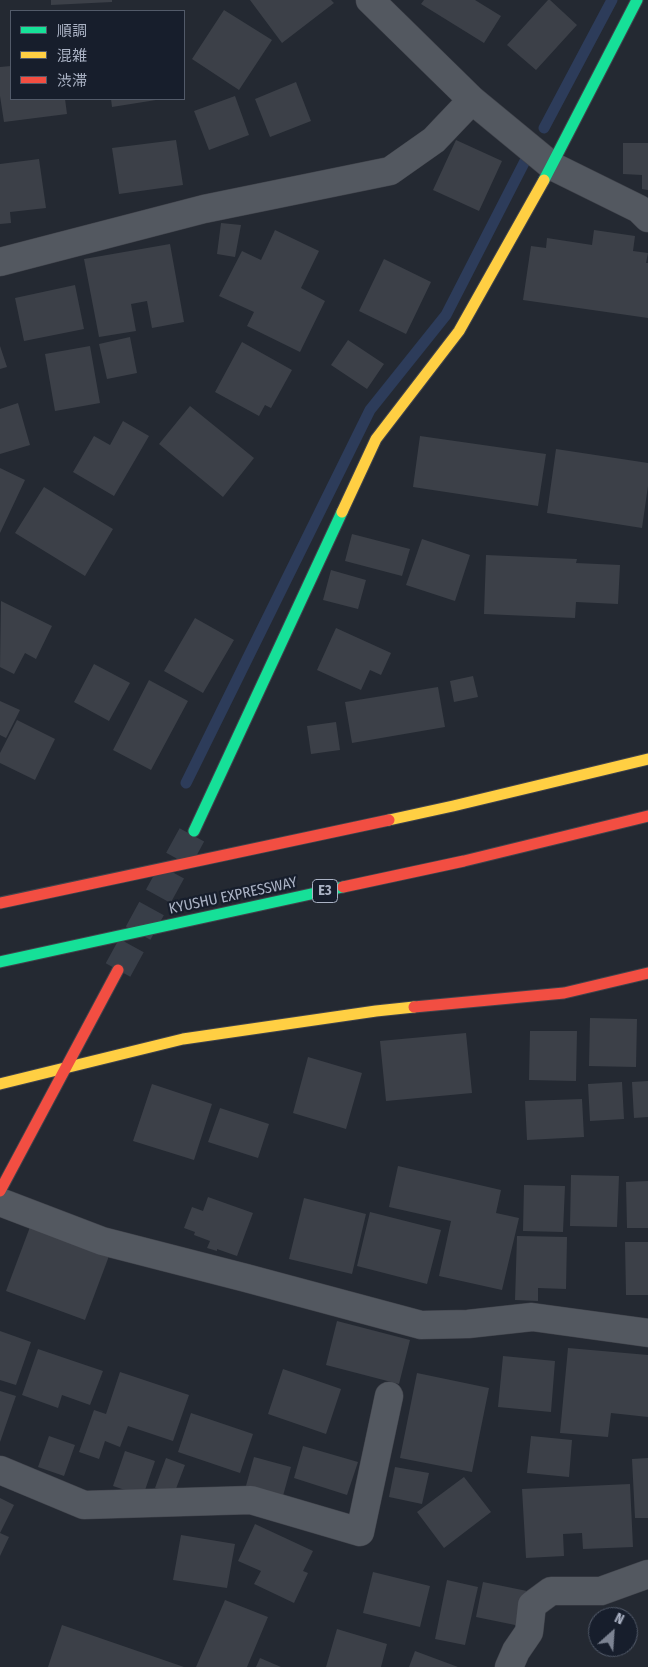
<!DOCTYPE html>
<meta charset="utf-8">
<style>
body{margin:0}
#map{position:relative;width:648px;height:1667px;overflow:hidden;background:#242932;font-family:"Fira Sans Condensed","Noto Sans JP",sans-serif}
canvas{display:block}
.legend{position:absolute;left:10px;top:10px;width:175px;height:90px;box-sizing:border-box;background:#171e2c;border:1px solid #525a69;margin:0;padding:6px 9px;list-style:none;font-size:15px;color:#abb3c5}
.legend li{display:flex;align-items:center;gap:10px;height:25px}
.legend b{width:25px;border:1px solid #525a69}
.north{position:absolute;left:588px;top:1607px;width:50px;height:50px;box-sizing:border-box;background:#171e2c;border:1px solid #525a69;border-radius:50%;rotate:26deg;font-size:14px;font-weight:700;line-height:20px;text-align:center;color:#abb3c5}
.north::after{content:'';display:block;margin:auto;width:18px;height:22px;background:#7c8392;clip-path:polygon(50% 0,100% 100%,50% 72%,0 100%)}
</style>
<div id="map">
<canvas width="648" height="1667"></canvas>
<ul class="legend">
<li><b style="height:6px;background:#16e098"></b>順調</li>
<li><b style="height:6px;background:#ffcf43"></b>混雑</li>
<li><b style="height:6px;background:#f24e42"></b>渋滞</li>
</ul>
<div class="north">N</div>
</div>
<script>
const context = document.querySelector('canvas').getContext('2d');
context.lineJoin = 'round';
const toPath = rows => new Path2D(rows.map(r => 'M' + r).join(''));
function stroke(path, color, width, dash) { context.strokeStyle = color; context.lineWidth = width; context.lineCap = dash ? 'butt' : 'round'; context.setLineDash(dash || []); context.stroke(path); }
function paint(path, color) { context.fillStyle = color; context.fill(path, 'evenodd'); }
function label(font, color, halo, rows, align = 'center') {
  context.font = font + ' "Fira Sans Condensed",sans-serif'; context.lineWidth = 4.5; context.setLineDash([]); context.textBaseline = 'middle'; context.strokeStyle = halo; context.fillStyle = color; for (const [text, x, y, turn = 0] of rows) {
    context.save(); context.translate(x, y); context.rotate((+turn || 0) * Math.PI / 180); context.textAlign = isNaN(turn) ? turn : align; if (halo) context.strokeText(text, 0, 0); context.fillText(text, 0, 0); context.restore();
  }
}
const stream = toPath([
 [544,128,612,0],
 [186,783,370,410,446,315,525,161]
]);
const building = toPath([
 [51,0,112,0,112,2,51,5],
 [250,0,331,0,334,3,282,43],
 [424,0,475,0,501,16,484,43,421,4],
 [548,0,550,0,577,25,536,70,507,45],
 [224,10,272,40,239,90,192,59],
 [11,66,11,99,65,99,67,114,4,122,0,96,0,67],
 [296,82,311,121,270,137,255,99],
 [235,96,249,135,209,150,194,111],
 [111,99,155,99,156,100,112,107],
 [176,140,183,185,119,194,112,148],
 [456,140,502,161,479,211,433,190],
 [623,143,648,143,648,190,642,189,642,175,623,174],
 [39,159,46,208,10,212,11,223,0,224,0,164],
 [221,223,241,225,235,257,217,254],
 [275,230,319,251,301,288,325,301,300,352,247,326,254,312,219,296,242,251,261,260],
 [594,230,635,236,633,251,648,253,646,263,648,263,648,318,523,300,531,246,546,248,547,238,592,245],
 [170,244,184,322,152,328,147,301,131,304,136,331,99,337,84,259],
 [384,259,431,282,406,334,359,311],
 [75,285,84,329,24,341,15,298],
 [130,337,137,373,107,379,99,344],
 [348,340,384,364,367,389,331,365],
 [242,342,292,370,271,408,265,405,259,416,215,392],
 [0,346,7,367,0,369],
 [90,346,100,403,55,411,45,354],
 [18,403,30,445,0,454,0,409],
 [190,406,254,458,223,497,159,444],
 [123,421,149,436,114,496,73,472,94,436,110,445],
 [420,436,546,454,538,506,413,487],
 [556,449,648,463,648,486,642,528,547,513],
 [0,468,25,480,0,533],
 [44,487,113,529,85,576,15,533],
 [352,534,410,549,402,576,345,561],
 [422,539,470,555,455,601,406,585],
 [486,555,577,559,576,563,620,565,618,604,576,602,575,618,484,614],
 [331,570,366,580,358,609,323,600],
 [1,601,52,626,36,659,25,653,14,674,0,667],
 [195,618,234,640,203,693,164,671],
 [336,628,391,653,381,675,370,670,361,690,317,670],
 [94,664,130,683,109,721,74,702],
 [473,676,478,697,454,702,450,681],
 [149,680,188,701,151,770,113,750],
 [438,687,445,727,352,743,345,702],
 [0,701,20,710,6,738,0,735],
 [17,720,55,739,35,780,0,763,0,753],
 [336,722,340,750,311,754,307,726],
 [590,1018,637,1019,636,1067,589,1066],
 [530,1031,577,1031,576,1081,529,1080],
 [466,1033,472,1093,386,1101,380,1041],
 [308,1057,362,1073,346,1129,293,1113],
 [648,1081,648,1117,634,1118,632,1082],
 [622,1082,624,1119,590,1121,588,1084],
 [152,1084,212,1104,194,1160,133,1141],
 [582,1099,584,1137,527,1140,525,1101],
 [220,1108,269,1124,258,1158,208,1142],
 [398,1166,501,1190,496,1213,519,1218,502,1290,439,1276,451,1221,389,1207],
 [571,1175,619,1176,617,1227,570,1226],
 [648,1181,648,1228,627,1228,626,1182],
 [524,1185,565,1186,563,1232,523,1231],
 [208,1197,253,1213,237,1256,217,1249,217,1251,207,1248,210,1241,194,1235,195,1232,184,1228,192,1207,203,1211],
 [304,1198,366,1214,352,1274,289,1259],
 [370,1212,441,1230,427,1284,357,1266],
 [30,1227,109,1256,85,1320,6,1291],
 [517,1236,567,1237,566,1289,538,1288,538,1301,515,1300],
 [625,1242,648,1242,648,1295,626,1295],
 [337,1321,410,1340,399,1384,326,1365],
 [0,1331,31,1342,16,1385,0,1380],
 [568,1348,648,1355,648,1417,611,1413,608,1437,560,1433],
 [38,1349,103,1371,90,1405,62,1395,58,1408,22,1395],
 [503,1356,555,1361,551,1412,498,1407],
 [283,1369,341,1389,326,1434,268,1414],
 [120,1372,189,1395,173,1441,128,1426,120,1447,105,1441,99,1459,79,1452,94,1410,106,1414],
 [417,1373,489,1388,472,1472,400,1458],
 [0,1391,16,1396,0,1442],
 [191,1413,253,1434,240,1473,178,1452],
 [49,1436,75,1445,64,1476,38,1467],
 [531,1436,572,1440,569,1477,527,1473],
 [303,1446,358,1462,347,1495,294,1478],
 [125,1451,155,1461,143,1496,113,1486],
 [254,1457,291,1467,281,1503,244,1493],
 [166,1458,185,1465,174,1494,155,1488],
 [648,1458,648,1518,635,1518,632,1459],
 [395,1467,429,1473,422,1504,389,1497],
 [464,1477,491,1512,444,1548,417,1512],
 [630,1484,633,1547,583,1549,582,1533,563,1534,564,1556,526,1558,522,1489],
 [0,1498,14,1505,0,1533,9,1537,0,1556],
 [255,1524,313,1551,303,1571,308,1573,294,1603,254,1584,261,1571,238,1561],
 [181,1535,235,1544,227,1588,173,1580],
 [373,1572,430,1586,420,1627,363,1613],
 [447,1580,478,1587,465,1645,435,1639],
 [483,1582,527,1591,520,1626,476,1617],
 [225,1600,268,1617,247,1667,196,1667],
 [62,1625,184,1667,48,1667],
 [337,1629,387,1644,381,1667,326,1667],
 [415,1651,458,1667,409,1667],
 [260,1658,281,1667,256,1667]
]);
const secondaryTunnel = toPath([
 [118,970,194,831]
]);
const street = toPath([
 [370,0,472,100,552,166,639,209,648,218],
 [0,262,204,209,390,171,434,140,472,100],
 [0,1202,102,1241,246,1278,421,1325,468,1324,532,1317,648,1333],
 [0,1470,84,1505,251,1500,360,1532,389,1396],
 [509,1667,516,1651,529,1632,532,1605,551,1591,601,1591,648,1574]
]);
const fast = toPath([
 [544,180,637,0],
 [194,831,342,512],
 [0,962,343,887]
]);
const slow = toPath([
 [342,512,376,439,459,331,544,180],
 [389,820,453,806,648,759],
 [0,1084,183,1039,376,1011,414,1007]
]);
const jam = toPath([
 [343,887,464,861,648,816],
 [0,903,389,820],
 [414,1007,564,993,648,973],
 [0,1191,118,970]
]);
const shields = [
 [325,891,25]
];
const shieldNames = [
 ["E3",325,891]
];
const streetNames = [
 ["KYUSHU EXPRESSWAY",233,896,-12]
];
stroke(stream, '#2d3c5a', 11);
paint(building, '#3c4048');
stroke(secondaryTunnel, '#383e48', 28, [28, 14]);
stroke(street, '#40434b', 29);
stroke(fast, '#40434b', 13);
stroke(slow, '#40434b', 13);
stroke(jam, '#40434b', 13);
stroke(street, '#535860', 28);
stroke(fast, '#16e098', 11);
stroke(slow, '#ffcf43', 11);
stroke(jam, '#f24e42', 11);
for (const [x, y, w] of shields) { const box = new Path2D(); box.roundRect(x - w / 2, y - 11.5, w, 23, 4); context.fillStyle = '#171e2c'; context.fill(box); stroke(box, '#abb3c5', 1); }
label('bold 14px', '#abb3c5', null, shieldNames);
label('15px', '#abb3c5', '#171e2c', streetNames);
</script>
